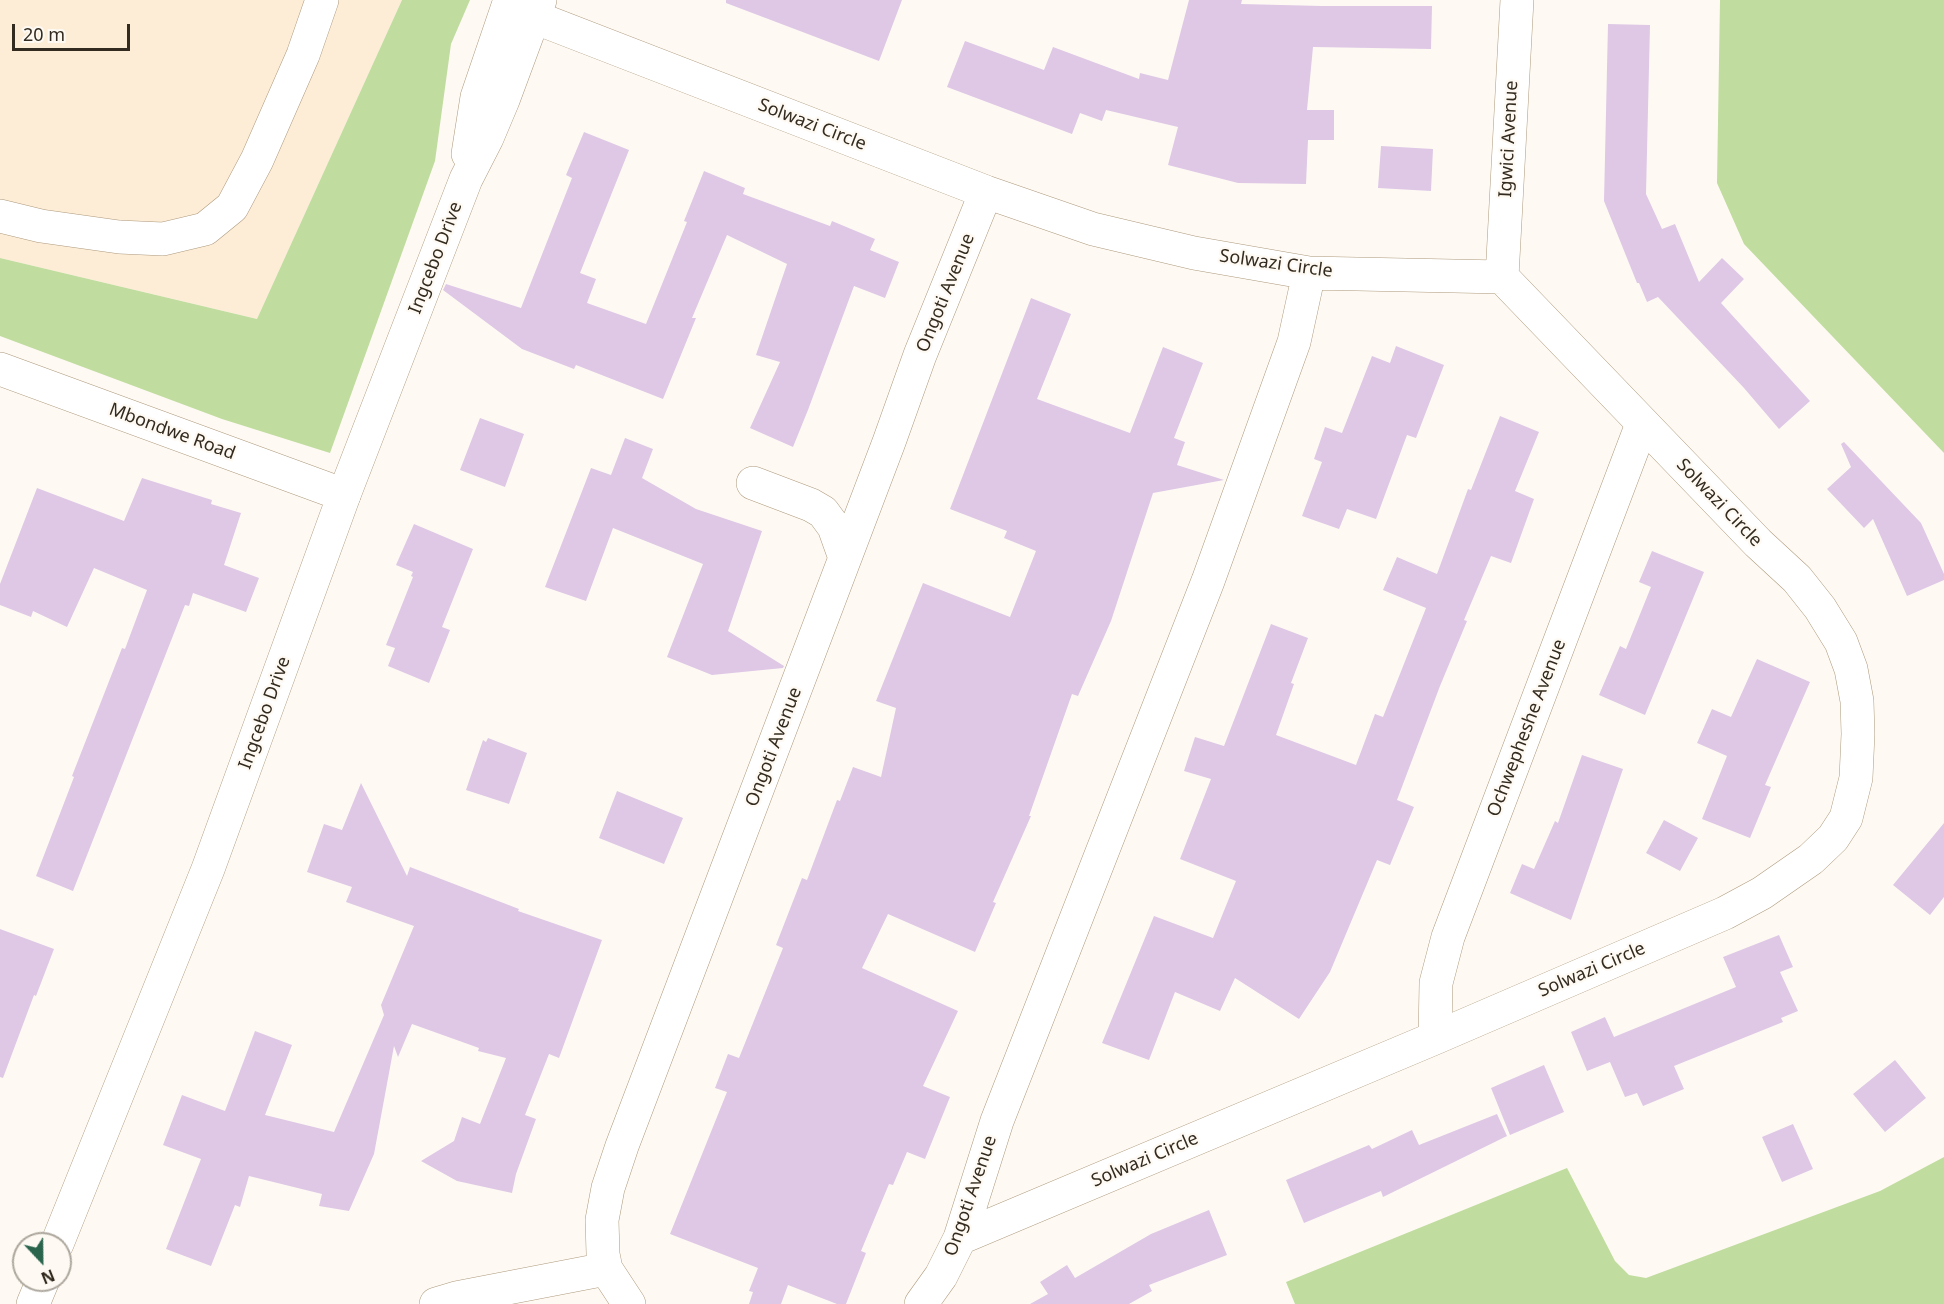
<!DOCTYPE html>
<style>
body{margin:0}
#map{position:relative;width:1944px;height:1304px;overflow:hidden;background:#fefaf3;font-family:"Noto Sans",sans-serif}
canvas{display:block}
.north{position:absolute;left:12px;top:1232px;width:60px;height:60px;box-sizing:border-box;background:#fefaf3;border:2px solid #ada79e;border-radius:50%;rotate:158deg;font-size:16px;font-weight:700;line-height:24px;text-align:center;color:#332b1f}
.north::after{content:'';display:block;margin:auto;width:21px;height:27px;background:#2a644d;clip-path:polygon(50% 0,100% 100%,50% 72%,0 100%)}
.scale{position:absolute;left:12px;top:24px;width:118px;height:27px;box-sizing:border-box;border:3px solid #332b1f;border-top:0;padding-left:8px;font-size:18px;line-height:21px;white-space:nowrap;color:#332b1f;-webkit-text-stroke:4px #fefaf3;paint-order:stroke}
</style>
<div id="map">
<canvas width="1944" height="1304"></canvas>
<div class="north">N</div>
<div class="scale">20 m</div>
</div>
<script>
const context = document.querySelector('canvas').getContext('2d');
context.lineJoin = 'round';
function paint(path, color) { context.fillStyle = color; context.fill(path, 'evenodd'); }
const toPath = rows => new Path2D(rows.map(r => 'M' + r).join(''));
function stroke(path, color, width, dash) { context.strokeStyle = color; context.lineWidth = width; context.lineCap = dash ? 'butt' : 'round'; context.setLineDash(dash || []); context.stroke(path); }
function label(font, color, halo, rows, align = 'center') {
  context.font = font + ' "Noto Sans",sans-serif'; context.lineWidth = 4.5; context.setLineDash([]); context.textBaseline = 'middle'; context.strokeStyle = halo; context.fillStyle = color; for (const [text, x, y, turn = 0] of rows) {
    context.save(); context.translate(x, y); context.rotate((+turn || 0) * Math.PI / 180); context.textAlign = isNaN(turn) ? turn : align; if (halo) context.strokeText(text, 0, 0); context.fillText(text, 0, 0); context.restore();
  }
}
const built = toPath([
 [0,0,402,0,257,319,0,258]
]);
const green = toPath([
 [402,0,470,0,451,44,435,161,330,453,222,419,0,336,0,258,257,319],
 [1720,0,1944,0,1944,453,1744,244,1717,183],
 [1944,1157,1944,1304,1295,1304,1286,1282,1567,1168,1615,1261,1629,1275,1646,1278,1880,1191]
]);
const building = toPath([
 [726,0,902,0,879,61,726,3],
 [1189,0,1242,0,1241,4,1322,6,1432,6,1431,49,1313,47,1307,110,1334,110,1334,140,1308,140,1306,184,1238,183,1168,165,1178,127,1106,110,1102,121,1080,113,1072,134,947,87,965,41,1044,70,1053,47,1139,79,1140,73,1168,80],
 [1608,24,1650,25,1646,194,1662,229,1675,224,1699,282,1722,258,1744,279,1721,303,1810,401,1779,429,1744,388,1658,297,1647,302,1639,283,1637,283,1604,201],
 [584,132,629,150,580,273,596,279,587,303,646,324,687,222,684,221,704,171,745,188,743,194,830,226,832,221,875,239,870,250,899,262,885,298,854,286,808,410,793,447,750,428,780,362,756,355,787,264,727,235,692,318,696,318,663,399,576,365,574,369,522,349,443,290,446,284,521,308,572,178,566,175],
 [1381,146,1433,149,1431,191,1378,188],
 [1031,298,1071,314,1037,399,1130,433,1163,347,1203,363,1174,438,1185,442,1177,465,1224,480,1153,493,1111,621,1078,696,1072,694,1029,816,1031,816,993,902,996,903,975,952,888,914,862,968,958,1011,923,1086,950,1097,925,1159,907,1152,893,1185,889,1184,861,1251,866,1253,846,1304,837,1304,788,1285,781,1304,749,1304,753,1292,749,1291,758,1268,670,1234,727,1092,715,1088,728,1054,739,1058,783,948,776,945,802,878,807,880,837,800,840,801,853,767,881,777,896,708,876,701,923,583,1010,617,1036,551,1004,538,1007,531,950,509],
 [1396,346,1444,365,1416,438,1407,435,1376,519,1347,509,1339,529,1302,516,1322,462,1314,459,1325,427,1342,433,1372,356,1390,363],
 [1500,416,1539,432,1515,491,1534,499,1511,563,1491,556,1464,620,1467,621,1440,686,1397,800,1414,807,1390,865,1377,860,1330,972,1299,1019,1235,978,1220,1011,1175,992,1149,1060,1102,1043,1154,916,1213,938,1236,881,1180,859,1211,779,1184,771,1195,737,1224,746,1271,624,1308,638,1291,683,1294,684,1276,735,1356,765,1375,714,1383,717,1426,608,1383,590,1397,557,1437,574,1468,489,1471,490],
 [480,418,524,434,505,487,460,470],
 [625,438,653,449,642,478,696,509,762,531,728,631,784,666,783,668,712,675,667,657,703,564,613,528,586,601,545,587,591,468,611,475],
 [1844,442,1921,523,1944,574,1944,580,1907,596,1873,519,1864,528,1827,489,1851,467,1841,444],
 [142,478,212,500,211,504,241,513,224,565,259,578,246,612,193,593,189,606,185,605,73,891,36,876,74,777,72,776,122,648,125,649,147,590,94,568,67,627,33,611,31,617,0,605,0,584,37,488,124,521],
 [414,524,473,549,442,627,450,630,429,683,388,666,395,648,386,645,413,577,411,576,413,572,396,565],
 [1652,551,1704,572,1645,715,1599,695,1620,646,1626,649,1651,587,1639,582],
 [1757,659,1810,682,1765,785,1771,787,1750,838,1702,819,1727,756,1697,743,1712,709,1731,717],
 [488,738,527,753,509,804,466,790,483,740,486,742],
 [1582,755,1623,769,1571,920,1510,893,1522,864,1534,869,1555,821,1558,823],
 [361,783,407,876,410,867,519,909,518,911,602,940,559,1058,549,1054,525,1115,536,1119,516,1174,512,1193,457,1181,421,1161,454,1141,462,1117,480,1124,506,1058,478,1051,479,1048,412,1024,398,1057,394,1046,374,1154,349,1211,319,1206,322,1194,249,1176,240,1207,235,1205,211,1266,166,1249,201,1159,163,1145,182,1095,225,1111,255,1031,292,1045,265,1115,334,1132,384,1015,381,1005,414,926,346,902,352,887,307,872,324,824,342,830],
 [617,791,683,818,664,864,599,838],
 [1664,820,1698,838,1680,871,1646,853],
 [1944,823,1944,897,1930,915,1893,885],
 [0,929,54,949,36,996,34,995,3,1078,0,1077],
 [1779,935,1793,967,1780,972,1798,1011,1781,1018,1783,1022,1674,1066,1684,1089,1643,1106,1637,1093,1625,1097,1610,1062,1587,1071,1571,1032,1605,1017,1614,1037,1736,987,1723,957],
 [1895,1060,1926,1098,1885,1132,1853,1094],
 [1544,1065,1564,1112,1510,1135,1491,1088],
 [1497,1114,1507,1136,1383,1197,1381,1191,1304,1223,1286,1180,1369,1145,1372,1149,1412,1130,1419,1145],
 [1793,1124,1813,1169,1782,1182,1762,1137],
 [1209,1210,1227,1255,1149,1285,1152,1291,1129,1304,1030,1304,1048,1294,1040,1282,1067,1265,1075,1278,1151,1234]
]);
const minor = toPath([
 [508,7,986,192,1093,229,1194,253,1309,273,1502,277,1758,543,1797,579,1820,608,1841,642,1851,669,1857,701,1858,734,1856,778,1846,818,1833,838,1811,859,1762,893,1725,913,1435,1038,960,1238],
 [0,216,41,226,119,237,163,239,205,229,232,207,257,160,303,55,322,0],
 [1502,277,1517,0],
 [0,369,344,495],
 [753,483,811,505,823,512,834,527,845,558],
 [1435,1038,1436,983,1448,937,1642,424],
 [436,1304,456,1298,606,1269],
 [629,1304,606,1269,603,1254,602,1220,608,1188,622,1146,889,442,920,355,986,192],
 [921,1304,941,1276,960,1238,997,1121,1208,581,1294,342,1309,273]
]);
const major = toPath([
 [468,154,477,97,510,0],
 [57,1244,208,869,344,495,466,179,487,138,503,100,540,0],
 [33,1304,43,1280]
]);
const streetNames = [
 ["Solwazi Circle",812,125,21],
 ["Igwici Avenue",1509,139,-87],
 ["Ingcebo Drive",436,258,-69],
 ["Solwazi Circle",1276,264,8],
 ["Ongoti Avenue",946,293,-68],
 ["Mbondwe Road",172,432,20],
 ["Solwazi Circle",1719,503,46],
 ["Ingcebo Drive",265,713,-70],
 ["Ochwepheshe Avenue",1527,728,-69],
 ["Ongoti Avenue",774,747,-69],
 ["Solwazi Circle",1592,970,-23],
 ["Solwazi Circle",1145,1160,-23],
 ["Ongoti Avenue",971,1196,-71]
];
paint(built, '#fdedd7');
paint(green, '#c0dc9f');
paint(building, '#dec8e6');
stroke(minor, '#ae9a7d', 34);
stroke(major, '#ae9a7d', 34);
stroke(minor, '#fff', 33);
stroke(major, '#fff', 33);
label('18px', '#332b1f', '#fefaf3', streetNames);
</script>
